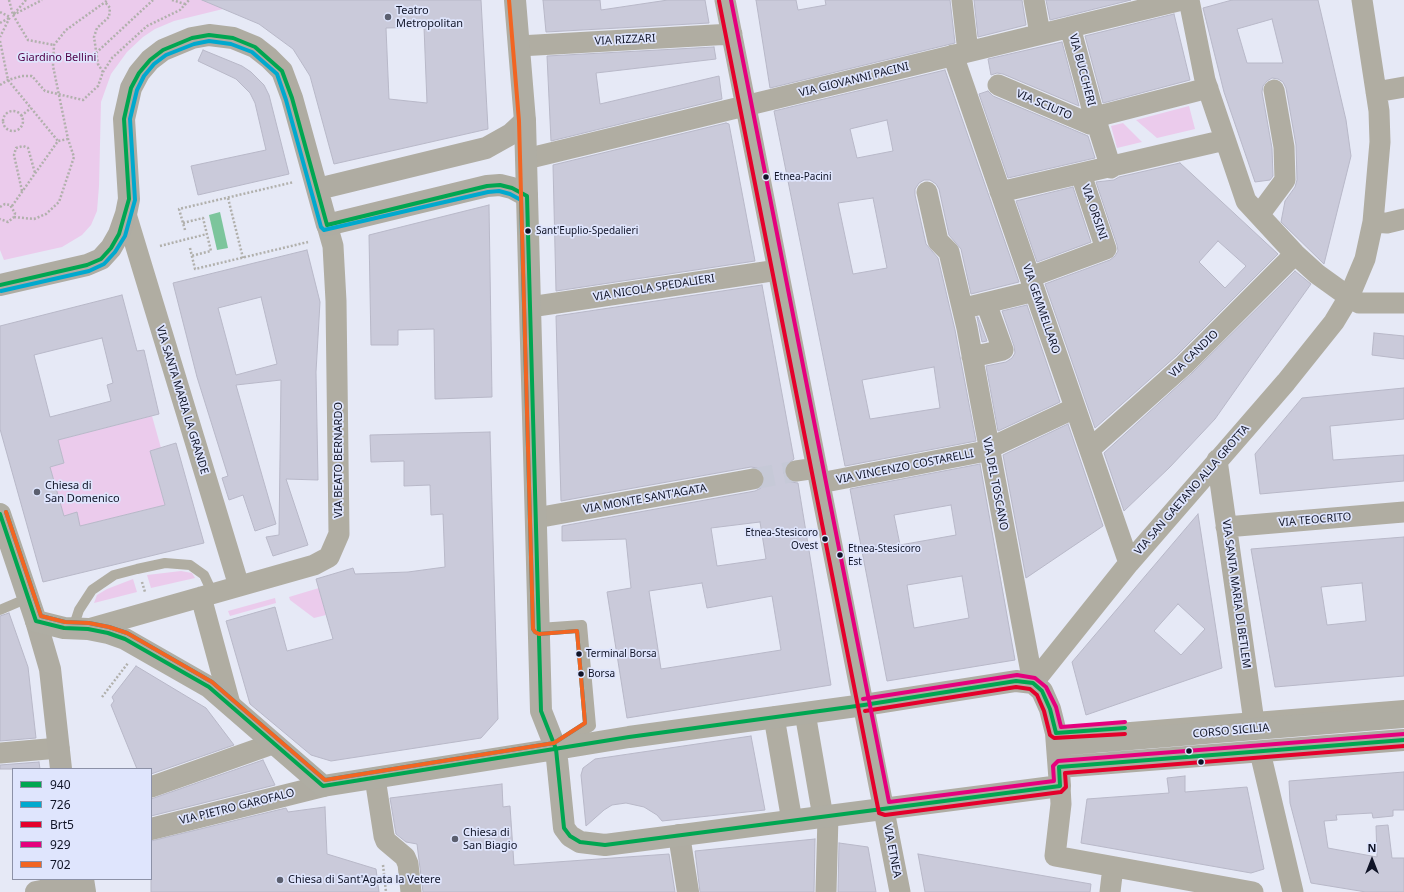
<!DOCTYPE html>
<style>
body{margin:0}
#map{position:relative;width:1404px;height:892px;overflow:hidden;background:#e6e9f6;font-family:"Noto Sans",sans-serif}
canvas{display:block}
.legend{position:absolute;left:12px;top:768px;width:140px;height:112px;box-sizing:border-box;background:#dfe5fd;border:1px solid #8c91a7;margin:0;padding:5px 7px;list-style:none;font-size:12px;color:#101427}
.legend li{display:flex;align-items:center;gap:8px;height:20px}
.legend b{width:20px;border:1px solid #8c91a7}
.north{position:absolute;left:1352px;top:840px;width:40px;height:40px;-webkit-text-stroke:3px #dfe5fd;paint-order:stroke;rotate:0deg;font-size:11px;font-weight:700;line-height:16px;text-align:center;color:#101427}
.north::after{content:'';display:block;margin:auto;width:14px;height:18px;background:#101427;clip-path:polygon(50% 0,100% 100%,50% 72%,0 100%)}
</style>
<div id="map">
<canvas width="1404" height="892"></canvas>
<ul class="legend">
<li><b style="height:5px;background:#00a651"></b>940</li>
<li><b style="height:5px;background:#00a9ce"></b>726</li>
<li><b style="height:5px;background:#e4002b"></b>Brt5</li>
<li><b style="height:5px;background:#e5007d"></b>929</li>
<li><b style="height:5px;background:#f26522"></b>702</li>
</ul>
<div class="north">N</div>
</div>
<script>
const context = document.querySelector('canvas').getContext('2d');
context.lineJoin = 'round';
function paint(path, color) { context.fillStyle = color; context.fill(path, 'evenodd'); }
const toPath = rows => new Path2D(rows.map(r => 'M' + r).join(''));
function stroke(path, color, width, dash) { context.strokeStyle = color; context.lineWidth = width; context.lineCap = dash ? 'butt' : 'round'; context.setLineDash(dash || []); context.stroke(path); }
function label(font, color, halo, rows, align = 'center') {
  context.font = font + ' "Noto Sans",sans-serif'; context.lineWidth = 3.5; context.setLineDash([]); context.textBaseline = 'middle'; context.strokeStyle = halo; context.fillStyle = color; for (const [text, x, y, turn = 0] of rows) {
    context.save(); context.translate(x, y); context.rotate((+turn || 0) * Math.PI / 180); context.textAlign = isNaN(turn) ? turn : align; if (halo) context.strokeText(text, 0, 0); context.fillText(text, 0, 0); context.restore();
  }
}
const green = toPath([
 [0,0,234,0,223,9,174,21,155,29,143,37,127,52,111,74,101,102,99,186,97,211,91,225,82,235,62,247,4,260,0,250],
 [1189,106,1195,129,1157,138,1136,120],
 [1123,123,1142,142,1117,148,1111,126],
 [152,416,161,448,150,451,165,505,80,526,64,516,50,467,64,463,58,440],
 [181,571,192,573,195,578,151,588,147,575],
 [133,579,137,592,94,603,97,595,107,589],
 [319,588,326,615,314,618,290,600,289,597],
 [275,598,276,603,230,616,228,611]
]);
const water = toPath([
 [220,212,228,248,217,250,209,215]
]);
const building = toPath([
 [202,0,481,0,488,129,334,164,310,76,293,49,259,24,202,0],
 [424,27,427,103,389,99,386,28,424,27],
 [543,0,600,0,601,10,668,0,705,0,709,23,546,32,543,0],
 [756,0,796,0,798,10,826,5,825,0,950,0,955,43,770,88,756,0],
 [974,0,1022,0,1026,25,978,37,974,0],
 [1046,0,1131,0,1050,20,1046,0],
 [1232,0,1318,0,1346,120,1351,156,1324,264,1281,222,1285,201,1295,187,1297,180,1296,145,1286,88,1283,82,1278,79,1272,78,1267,81,1263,86,1262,92,1272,148,1273,176,1270,180,1255,182,1224,92,1203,8,1232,0],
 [1272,19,1283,63,1247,63,1237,29,1272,19],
 [1174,14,1190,80,1103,103,1085,36,1174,14],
 [1062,42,1079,106,1003,74,997,73,991,75,988,59,1062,42],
 [714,47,716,59,596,73,600,104,719,76,722,99,551,141,547,56,714,47],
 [203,50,242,66,251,72,264,85,269,95,289,174,198,195,191,166,266,150,255,103,250,93,236,79,198,61,203,50],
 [945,70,1019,282,971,294,961,249,949,235,939,189,936,184,930,180,924,180,919,183,915,189,915,195,926,244,938,258,955,330,976,441,845,466,774,111,945,70],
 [887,120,893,151,857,158,850,129,887,120],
 [873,198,887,268,853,274,838,203,873,198],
 [934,367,940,408,870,419,862,380,934,367],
 [988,91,993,96,1088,136,1095,158,1008,178,979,94,988,91],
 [726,123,729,124,755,261,556,291,553,165,726,123],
 [1180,163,1278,254,1176,356,1095,428,1045,284,1110,260,1115,256,1118,251,1117,245,1096,182,1114,180,1119,177,1180,163],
 [1218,241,1246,266,1225,288,1199,262,1218,241],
 [1073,187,1091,242,1037,262,1016,201,1073,187],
 [489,205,492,397,435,399,434,329,398,330,398,345,371,345,369,235,489,205],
 [307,250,320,302,316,372,318,480,286,479,308,545,273,556,266,537,279,535,281,380,236,385,276,524,255,531,243,495,229,500,222,478,228,476,197,377,173,283,307,250],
 [261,297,277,364,236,375,218,308,261,297],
 [1295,271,1311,284,1253,365,1215,419,1170,467,1124,511,1104,453,1192,373,1295,271],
 [762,285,794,459,785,466,784,473,786,478,791,482,798,483,831,685,627,718,607,592,631,588,626,539,562,541,562,526,755,491,761,488,764,483,765,477,762,471,757,468,751,467,561,501,556,316,762,285],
 [760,522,766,559,717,566,711,528,760,522],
 [702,583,707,608,772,596,781,650,661,669,649,591,702,583],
 [122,295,137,351,144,350,159,414,58,440,64,463,50,467,64,516,77,512,80,526,165,505,150,451,176,443,204,543,43,582,0,429,0,326,122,295],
 [102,338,113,383,107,385,111,401,50,417,34,355,102,338],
 [1027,305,1060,402,998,431,986,366,1006,362,1012,358,1015,353,1014,346,1002,311,1027,305],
 [977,317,978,317,987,341,982,342,977,317],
 [1374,333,1404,336,1404,359,1372,355,1374,333],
 [1404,388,1404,419,1330,426,1333,460,1404,455,1404,481,1260,494,1255,454,1302,398,1404,388],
 [1068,424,1103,526,1026,578,1003,455,1068,424],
 [490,432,498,719,481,738,331,761,311,755,250,704,226,621,275,607,287,651,333,639,316,579,353,568,355,574,408,572,445,567,443,514,431,515,430,485,404,486,404,461,371,462,370,435,490,432],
 [980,464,1015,660,887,681,850,489,980,464],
 [951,505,956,535,900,545,894,515,951,505],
 [962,576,969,618,914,628,907,585,962,576],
 [1198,514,1222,668,1086,715,1072,662,1198,514],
 [1178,604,1205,629,1181,655,1154,631,1178,604],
 [1404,537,1404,676,1275,687,1251,549,1404,537],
 [1362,583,1366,621,1327,625,1321,587,1362,583],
 [9,613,28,667,36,738,0,741,0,616,9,613],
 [136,666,206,708,234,745,151,774,151,769,137,769,111,705,114,701,112,697,136,666],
 [751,736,765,810,662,821,657,815,644,807,626,803,612,805,604,810,586,826,581,775,583,768,595,759,751,736],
 [263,760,275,785,151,816,151,799,263,760],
 [39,762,40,769,0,769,0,765,39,762],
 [1404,772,1404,810,1393,810,1393,816,1373,818,1372,813,1336,815,1337,820,1324,821,1328,848,1377,857,1376,826,1388,825,1392,858,1404,858,1404,892,1366,892,1311,883,1290,803,1289,781,1404,772],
 [1185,776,1185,792,1247,787,1264,869,1251,873,1081,843,1087,799,1169,793,1167,778,1185,776],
 [502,784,503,807,510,806,514,865,669,854,675,892,423,892,417,844,406,842,396,834,390,798,502,784],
 [325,807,327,854,376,869,379,892,151,892,151,841,286,808,288,812,325,807],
 [815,839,814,892,700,892,695,851,815,839],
 [839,843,868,847,876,892,838,892,839,843],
 [918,854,1091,884,1090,892,925,892,918,854]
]);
const streetTunnel = toPath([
 [753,479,796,471]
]);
const path = toPath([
 [9,0,13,15],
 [26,0,13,15,42,0],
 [172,0,185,4],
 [0,12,10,17,0,37],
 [13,15,28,40,54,45],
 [0,23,9,18],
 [0,41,8,80,58,141],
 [96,53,153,0],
 [103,72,98,64,94,37,97,28,109,17,110,8,105,2],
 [0,85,8,80,22,76,32,76,45,91,83,100,98,86,103,72,112,58,147,26,180,10,189,0],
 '3 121a10 10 0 1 1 20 0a10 10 0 1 1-20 0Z',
 [21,116,31,108],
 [22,191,14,155,16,148,23,146,28,148,35,173],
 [228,198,243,258],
 [12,206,58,141,68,139],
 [0,207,5,204,10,205,15,213,14,217,8,222,0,219],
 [14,217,34,219,46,214,59,202,74,157,68,139,53,66,54,45,66,30,108,0],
 [183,223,203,218,211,251,191,256],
 [185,230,179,209,294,182],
 [160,246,207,234],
 [190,248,195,269,308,242],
 [142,582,145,592],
 [102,697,128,663],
 [383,865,386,892]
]);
const lane = toPath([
 [0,610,28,598],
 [73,628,79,610,92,590,114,575,137,569,165,563,190,565,204,575,213,594],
 [539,628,582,625,591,726,568,741],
 [1056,733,1404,705]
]);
const street = toPath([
 [725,0,900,892],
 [962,0,968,52],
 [1034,0,1040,34],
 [1189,0,1205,80,1246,201,1295,254,1317,274,1349,297,1359,303,1404,303],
 [1070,27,1092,108,1111,168],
 [519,46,732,34],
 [953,55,1129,563],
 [998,85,1090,124,1098,125],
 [1376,92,1404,87],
 [1095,117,1208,88],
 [526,159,1182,0],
 [927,192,938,241,949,252,967,328,1033,683],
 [1000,192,1225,140],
 [126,214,239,586],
 [1259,215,1285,180,1284,147,1274,90],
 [1373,222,1387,223,1404,219],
 [1030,277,1106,249,1081,174],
 [973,306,1035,291],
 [530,307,778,270],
 [972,357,1003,350,986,303],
 [1090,449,1184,365,1295,254],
 [1217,460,1255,729],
 [796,471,817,468],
 [820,483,981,452,1075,408],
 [536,518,753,479],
 [1226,527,1404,512],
 [201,597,230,704],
 [88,629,314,565,329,557,339,534,336,301,333,246,327,225],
 [1033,683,1129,563,1286,382,1334,322,1349,297,1365,259,1373,222,1380,142,1379,111,1362,0],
 [805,713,823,817],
 [774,717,792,821],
 [1260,752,1293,892],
 [0,753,59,748],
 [375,778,384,836,386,841,405,857,408,864,411,892],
 [1060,786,1061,804,1055,856,1253,892],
 [151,787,272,744],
 [826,892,828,816],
 [1110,892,1113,867]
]);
const secondary = toPath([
 [318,189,486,148,511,134,525,121],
 [0,285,87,265,101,259,111,248,119,234,126,214,129,199,124,119,131,88,139,73,150,60,163,50,192,38,209,35,233,38,255,47,269,58,282,71,292,98,327,225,487,186,500,185,512,188,527,196],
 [36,621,50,669,61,769],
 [151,829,323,786],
 [679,835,688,892],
 [83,879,85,892],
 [36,892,67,886]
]);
const primary = toPath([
 [0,514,36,621,64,628,88,629,108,633,125,639,209,687,323,786,556,749,629,737,864,705,1016,681,1033,683,1042,691,1050,709,1056,733,1060,786,605,845,580,842,570,836,564,828,556,749,541,711,527,196,525,121,515,0],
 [1057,745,1404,717],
 [1059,767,1404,740]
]);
const bus1 = toPath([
 [0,285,87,265,101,259,111,248,119,234,129,199,124,119,131,88,139,73,150,60,163,50,192,38,209,35,233,38,255,47,282,71,292,98,327,225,487,186,500,185,512,188,527,196,541,711,556,749,564,828,570,836,580,842,605,845,1060,786,1059,767,1404,740],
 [0,514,36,621,64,628,88,629,108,633,125,639,209,687,323,786,629,737,864,705,1016,681,1033,683,1042,691,1050,709,1056,733,1125,728]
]);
const bus2 = toPath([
 [1,291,89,271,104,264,115,252,125,236,135,200,130,119,137,90,144,76,154,64,166,55,194,44,209,41,231,44,252,52,277,74,286,100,321,227,324,230,488,192,499,191,510,194,521,200,533,629,535,632,539,634,577,631,585,723,554,743,325,780,212,682,127,633,109,627,89,623,65,622,41,616,6,512]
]);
const bus3 = toPath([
 [719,1,879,813,885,815,1061,792,1066,787,1065,773,1404,746],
 [865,711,1016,687,1030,689,1037,695,1044,711,1050,735,1054,738,1125,734]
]);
const bus4 = toPath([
 [731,0,889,802,1054,781,1053,766,1058,761,1404,734],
 [863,699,1017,675,1035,678,1046,687,1056,707,1061,727,1125,722]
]);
const bus5 = toPath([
 [6,512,41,616,65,622,89,623,109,627,127,633,212,682,325,780,554,743,585,723,577,631,539,634,535,632,533,629,519,121,509,0]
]);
const markers = [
 [388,17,4,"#5b5f6f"],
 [766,177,3.5,"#101427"],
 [528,231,3.5,"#101427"],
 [37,492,4,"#5b5f6f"],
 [825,539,3.5,"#101427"],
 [840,555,3.5,"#101427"],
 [579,654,3.5,"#101427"],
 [581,674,3.5,"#101427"],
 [1189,751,3.5,"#101427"],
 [1201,762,3.5,"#101427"],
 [455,839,4,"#5b5f6f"],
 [280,880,4,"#5b5f6f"]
];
const busNames = [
 ["Etnea-Pacini",774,177],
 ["Sant'Euplio-Spedalieri",536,231],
 ["Etnea-Stesicoro",818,533,"right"],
 ["Ovest",818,546,"right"],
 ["Etnea-Stesicoro",848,549],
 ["Est",848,562],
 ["Terminal Borsa",586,654],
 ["Borsa",588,674]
];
const poiNames = [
 ["Teatro",396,11],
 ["Metropolitan",396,24],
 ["Chiesa di",45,486],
 ["San Domenico",45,499],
 ["Chiesa di",463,833],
 ["San Biagio",463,846],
 ["Chiesa di Sant'Agata la Vetere",288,880]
];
const streetNames = [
 ["VIA RIZZARI",625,40,-3],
 ["VIA BUCCHERI",1082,70,75],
 ["VIA GIOVANNI PACINI",854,80,-14],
 ["VIA SCIUTO",1044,105,23],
 ["VIA ORSINI",1094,212,71],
 ["VIA NICOLA SPEDALIERI",654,288,-9],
 ["VIA GEMMELLARO",1041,309,71],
 ["VIA CANDIO",1194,354,-44],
 ["VIA SANTA MARIA LA GRANDE",182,400,73],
 ["VIA BEATO BERNARDO",339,460,-90],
 ["VIA VINCENZO COSTARELLI",905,467,-11],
 ["VIA DEL TOSCANO",995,484,79],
 ["VIA SAN GAETANO ALLA GROTTA",1192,490,-49],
 ["VIA MONTE SANT'AGATA",645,499,-10],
 ["VIA TEOCRITO",1315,520,-5],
 ["VIA SANTA MARIA DI BETLEM",1236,594,82],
 ["CORSO SICILIA",1231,731,-5],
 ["VIA PIETRO GAROFALO",237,807,-14],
 ["VIA ETNEA",892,851,79]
];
const parkNames = [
 ["Giardino Bellini",57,58]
];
paint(green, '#ebcbec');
paint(water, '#7cc59c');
paint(building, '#cacada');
stroke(building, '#b8b8c8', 1);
stroke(streetTunnel, '#c6c9d7', 21, [21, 10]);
stroke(path, '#b1b0ac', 2.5, [2, 2]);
stroke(lane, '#b0ada2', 10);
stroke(street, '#b0ada2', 21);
stroke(secondary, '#afaca2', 22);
stroke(primary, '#afada3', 22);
stroke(bus1, '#00a651', 4);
stroke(bus2, '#00a9ce', 4);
stroke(bus3, '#e4002b', 4);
stroke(bus4, '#e5007d', 4);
stroke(bus5, '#f26522', 4);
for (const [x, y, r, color] of markers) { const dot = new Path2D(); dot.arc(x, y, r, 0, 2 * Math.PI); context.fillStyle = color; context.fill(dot); stroke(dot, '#dfe5fd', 1.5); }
label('10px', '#101427', '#dfe5fd', busNames, 'left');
label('11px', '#101427', '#dfe5fd', poiNames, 'left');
label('11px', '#101427', '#dfe5fd', streetNames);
label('11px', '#500148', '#dfe5fd', parkNames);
</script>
